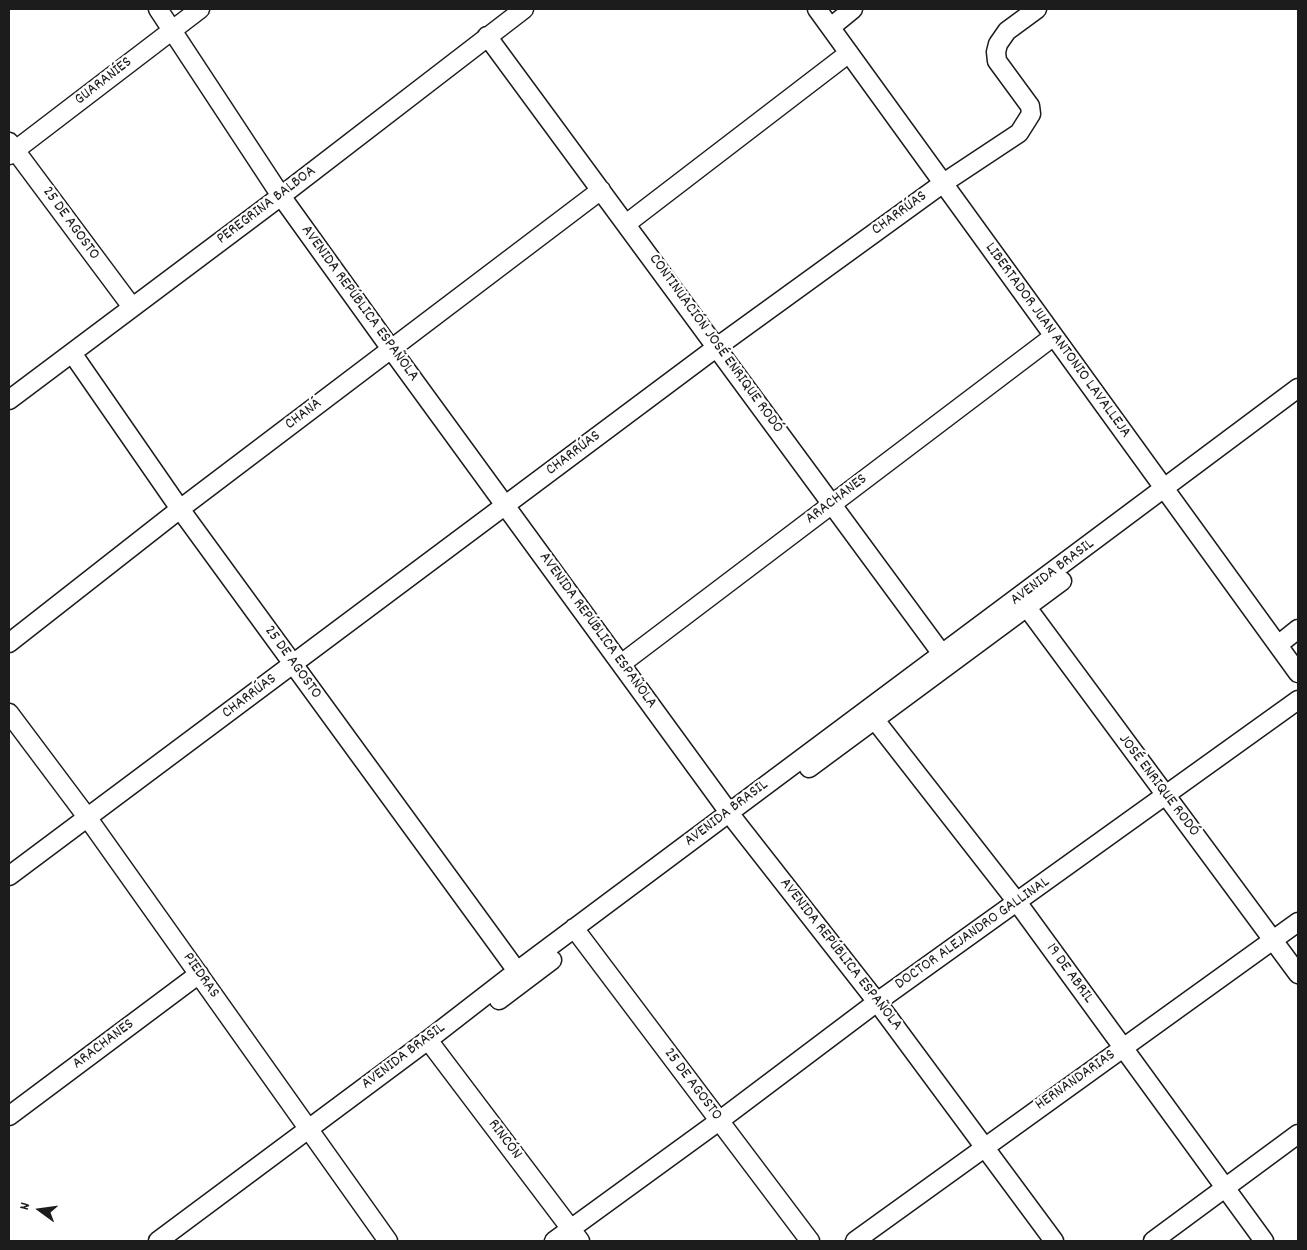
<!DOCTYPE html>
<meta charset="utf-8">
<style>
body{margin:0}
#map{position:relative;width:1307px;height:1250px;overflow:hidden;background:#fff;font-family:Dekko,sans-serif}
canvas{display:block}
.frame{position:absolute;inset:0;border:10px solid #1c1c1c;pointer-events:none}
.north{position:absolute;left:15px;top:1185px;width:50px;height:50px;-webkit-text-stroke:4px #fff;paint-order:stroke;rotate:284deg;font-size:14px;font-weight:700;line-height:20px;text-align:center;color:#1c1c1c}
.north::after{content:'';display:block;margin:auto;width:18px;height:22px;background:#1c1c1c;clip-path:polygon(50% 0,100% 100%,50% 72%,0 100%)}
</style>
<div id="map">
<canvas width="1307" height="1250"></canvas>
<div class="frame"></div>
<div class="north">N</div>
</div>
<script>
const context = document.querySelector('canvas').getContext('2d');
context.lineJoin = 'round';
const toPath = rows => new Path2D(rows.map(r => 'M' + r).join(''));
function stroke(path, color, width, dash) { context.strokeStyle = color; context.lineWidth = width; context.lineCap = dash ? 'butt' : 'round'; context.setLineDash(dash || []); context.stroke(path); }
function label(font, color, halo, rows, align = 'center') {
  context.font = font + ' Dekko,sans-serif'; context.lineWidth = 4.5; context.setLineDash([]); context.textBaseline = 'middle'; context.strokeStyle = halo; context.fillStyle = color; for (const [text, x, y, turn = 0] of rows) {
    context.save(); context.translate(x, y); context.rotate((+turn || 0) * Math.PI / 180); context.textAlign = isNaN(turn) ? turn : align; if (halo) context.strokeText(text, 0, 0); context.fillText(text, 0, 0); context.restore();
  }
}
const minor = toPath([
 [158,9,281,196,391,349,736,822,877,1002,1054,1241],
 [817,9,1298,673],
 [831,27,853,9],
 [487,36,942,654],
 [9,142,132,307],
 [9,155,200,9],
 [626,224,849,53],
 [72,353,180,509,517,971],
 [9,400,281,196,524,9],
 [1020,598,1298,974],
 [9,643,180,509,601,190],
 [1278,645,1298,629],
 [621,664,1054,336],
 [868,711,1017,902,1264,1241],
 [9,713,87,817,388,1241],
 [809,768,1062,581],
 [9,876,717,347,942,184,1019,133,1031,114,1030,106,997,61,996,52,998,44,1007,31,1037,9],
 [574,928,810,1241],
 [499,1000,552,960],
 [428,1040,580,1241],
 [9,1116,199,974],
 [158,1241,428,1040,517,971,1298,388],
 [554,1241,719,1121,877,1002,1298,700],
 [855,1241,1298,922],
 [1153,1241,1298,1134]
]);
const streetNames = [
 ["GUARANÍES",104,82,-38],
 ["PEREGRINA BALBOA",267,206,-37],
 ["CHARRÚAS",900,214,-36],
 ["25 DE AGOSTO",70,224,54],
 ["AVENIDA REPÚBLICA ESPAÑOLA",359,304,54],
 ["LIBERTADOR JUAN ANTONIO LAVALLEJA",1057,341,54],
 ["CONTINUACIÓN JOSÉ ENRIQUE RODÓ",715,344,54],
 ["CHANÁ",304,415,-37],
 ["CHARRÚAS",574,454,-37],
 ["ARACHANES",837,500,-37],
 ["AVENIDA BRASIL",1053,573,-37],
 ["AVENIDA REPÚBLICA ESPAÑOLA",597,631,54],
 ["25 DE AGOSTO",292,663,54],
 ["CHARRÚAS",250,697,-37],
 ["JOSÉ ENRIQUE RODÓ",1158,786,53],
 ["AVENIDA BRASIL",727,814,-37],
 ["DOCTOR ALEJANDRO GALLINAL",973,934,-35],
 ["AVENIDA REPÚBLICA ESPAÑOLA",840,955,52],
 ["19 DE ABRIL",1069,974,54],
 ["PIEDRAS",200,976,55],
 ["ARACHANES",104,1045,-37],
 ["AVENIDA BRASIL",404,1057,-37],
 ["HERNANDARIAS",1076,1081,-35],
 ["25 DE AGOSTO",692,1085,53],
 ["RINCÓN",504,1140,53]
];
stroke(minor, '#1c1c1c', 21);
stroke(minor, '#fff', 18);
label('16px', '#1c1c1c', '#fff', streetNames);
</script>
